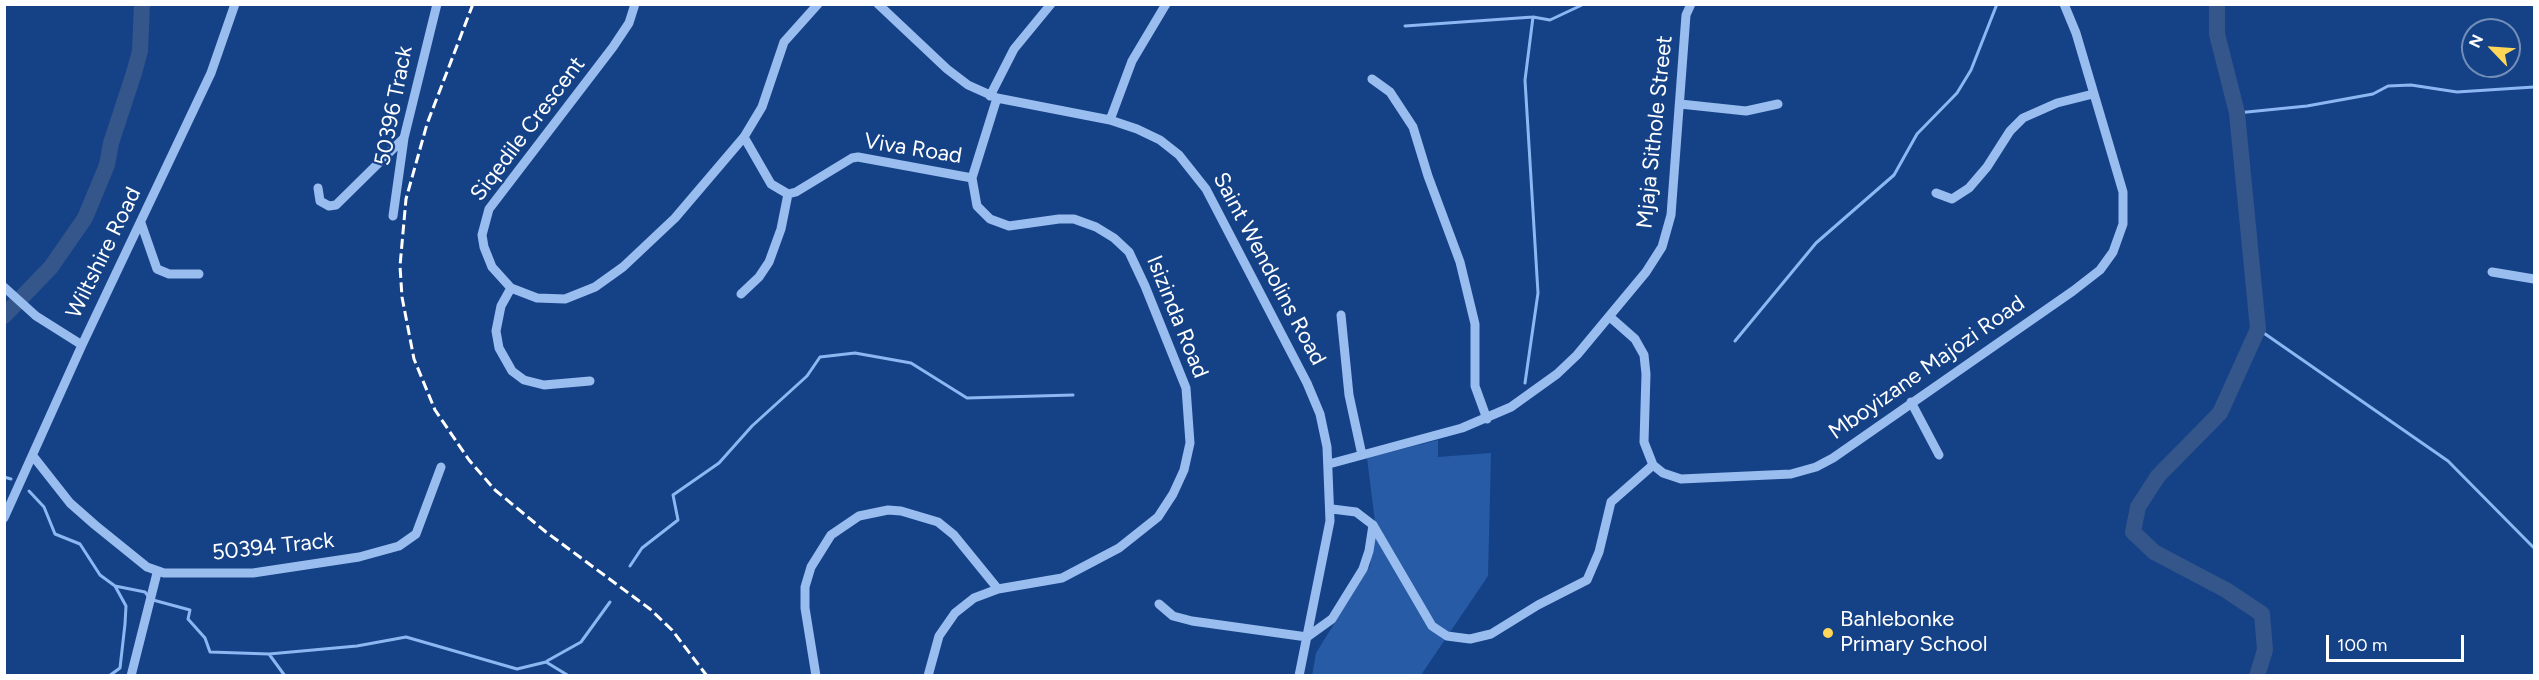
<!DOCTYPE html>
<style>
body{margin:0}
#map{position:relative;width:2539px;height:680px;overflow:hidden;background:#154287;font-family:Figtree,sans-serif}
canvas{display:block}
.frame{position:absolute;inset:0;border:6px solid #fff;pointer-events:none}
.north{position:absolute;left:2461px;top:18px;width:60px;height:60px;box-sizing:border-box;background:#154287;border:2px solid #738eb7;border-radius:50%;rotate:295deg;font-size:16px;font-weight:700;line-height:24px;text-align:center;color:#fff}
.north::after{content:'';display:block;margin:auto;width:21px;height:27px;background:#ffd658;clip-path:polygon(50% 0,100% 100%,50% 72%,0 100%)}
.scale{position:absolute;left:2326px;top:635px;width:138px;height:27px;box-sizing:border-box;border:3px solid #fff;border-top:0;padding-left:8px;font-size:18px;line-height:21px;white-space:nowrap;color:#fff;-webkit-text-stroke:4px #154287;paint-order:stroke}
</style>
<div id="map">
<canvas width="2539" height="680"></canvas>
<div class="frame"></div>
<div class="north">N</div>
<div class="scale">100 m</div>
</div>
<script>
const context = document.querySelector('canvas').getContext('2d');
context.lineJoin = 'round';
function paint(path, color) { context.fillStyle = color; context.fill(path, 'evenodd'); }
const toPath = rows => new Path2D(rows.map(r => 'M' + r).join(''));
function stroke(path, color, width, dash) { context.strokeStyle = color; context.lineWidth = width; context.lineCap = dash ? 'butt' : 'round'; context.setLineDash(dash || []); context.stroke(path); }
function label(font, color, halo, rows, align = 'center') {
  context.font = font + ' Figtree,sans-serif'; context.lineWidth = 4.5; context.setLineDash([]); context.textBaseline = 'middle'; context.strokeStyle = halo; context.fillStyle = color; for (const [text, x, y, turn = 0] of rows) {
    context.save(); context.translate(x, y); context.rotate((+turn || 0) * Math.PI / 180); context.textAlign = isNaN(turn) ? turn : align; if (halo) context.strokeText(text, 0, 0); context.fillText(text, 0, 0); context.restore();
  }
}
const green = toPath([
 [1438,440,1438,457,1491,453,1488,576,1421,675,1312,676,1316,653,1370,566,1375,522,1367,458]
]);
const stream = toPath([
 [1405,26,1533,17,1550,20,1584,4],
 [2237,113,2307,106,2373,94,2388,86,2411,85,2457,92,2534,87],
 [2258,329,2448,461,2534,548],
 [1735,341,1816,243,1894,175,1917,134,1957,93,1971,70,1997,4],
 [1525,383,1538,293,1525,80,1533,17],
 [4,477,11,479],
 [29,491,44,507,55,534,80,544,100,575,115,586,145,592,148,596],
 [630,566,642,548,678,520,673,495,719,463,752,426,807,376,820,357,855,353,911,363,967,398,1073,395],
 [153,600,190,610,188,619,205,638,210,652,269,654,357,646,406,637,517,669,546,662,569,676],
 [269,654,285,676],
 [547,661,581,642,610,602],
 [109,676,120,668,125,624,126,606,115,586]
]);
const river = toPath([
 [2217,4,2217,34,2237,113,2258,329,2220,413,2158,476,2138,507,2133,532,2154,552,2226,590,2262,614,2265,650,2257,676],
 [4,316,51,267,85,218,107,165,111,143,134,73,140,51,142,4]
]);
const minor = toPath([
 [635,4,629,23,613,47,489,209,482,235,484,247,492,267,511,288,537,298,565,299,595,287,623,267,675,218,744,137,762,107,784,42,818,4],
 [878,4,947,69,968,85,997,98,1110,120,1137,129,1160,140,1179,155,1206,189,1307,383,1320,414,1327,447,1330,521,1299,676],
 [1372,79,1390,92,1413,127,1428,176,1460,262,1475,324,1475,386,1487,419],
 [990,96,1014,49,1051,4],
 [1680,104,1746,111,1778,104],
 [1110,120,1132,61,1166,4],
 [744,137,771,184,788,194,796,192,852,158,858,157,972,178],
 [318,188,320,201,329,206,336,205,404,138],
 [1936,193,1952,199,1969,188,1987,167,2010,131,2023,118,2057,103,2093,94],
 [393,216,404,138,437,4],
 [141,223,157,269,169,274,199,274],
 [2492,272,2534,279],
 [4,287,36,316,82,345],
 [511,288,501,306,496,331,499,348,512,371,524,380,544,385,590,381],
 [741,294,759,277,769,262,781,229,788,194],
 [1341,315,1349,395,1362,455],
 [1610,317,1635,339,1644,355,1646,374,1644,442,1653,465,1663,473,1681,479,1791,474,1816,467,1833,458,2073,291,2100,270,2113,252,2123,224,2123,192,2076,33,2064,4],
 [1911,402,1939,455],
 [33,456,70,503,95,525,147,567,164,573,253,573,359,557,399,546,416,534,441,467],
 [1329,464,1462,428,1511,407,1557,374,1577,355,1646,272,1662,247,1671,215,1686,15,1691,4],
 [1332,509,1356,512,1373,525,1432,626,1447,636,1470,639,1491,634,1538,605,1587,580,1599,552,1611,502,1653,465],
 [4,518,82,345,211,73,235,4],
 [1159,604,1173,616,1192,621,1307,637,1332,619,1363,569,1369,551,1373,525],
 [131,676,157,573],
 [816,676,805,608,805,587,811,567,831,535,859,516,888,510,901,511,938,522,954,535,998,589],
 [928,676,939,636,955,613,974,598,998,589,1062,578,1119,548,1158,517,1173,494,1184,470,1190,443,1186,388,1145,286,1129,252,1114,238,1096,227,1074,219,1059,219,1009,226,990,219,977,206,972,178,997,98]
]);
const rail = toPath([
 [473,4,427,124,406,199,400,266,402,297,414,359,435,410,469,460,495,490,546,532,650,609,672,630,707,676]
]);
const markers = [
 [1828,633,6,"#ffd658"]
];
const streetNames = [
 ["50396 Track",394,106,-79],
 ["Siqedile Crescent",528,129,-53],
 ["Mjaja Sithole Street",1655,132,-84],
 ["Viva Road",913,149,9],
 ["Wiltshire Road",104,253,-64],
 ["Saint Wendolins Road",1269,269,62],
 ["Isizinda Road",1177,317,68],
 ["Mboyizane Majozi Road",1927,368,-35],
 ["50394 Track",273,547,-6]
];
const poiNames = [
 ["Bahlebonke",1840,620],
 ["Primary School",1840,645]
];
paint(green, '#275ba6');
stroke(stream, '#8cb7f2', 3);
stroke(river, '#35568a', 16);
stroke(minor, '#9abdef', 9);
stroke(rail, '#fff', 3, [10, 4.5]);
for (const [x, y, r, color] of markers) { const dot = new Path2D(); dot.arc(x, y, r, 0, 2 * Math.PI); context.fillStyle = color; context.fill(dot); stroke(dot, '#154287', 2); }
label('22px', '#fff', '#154287', streetNames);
label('22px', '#fff', '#154287', poiNames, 'left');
</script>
